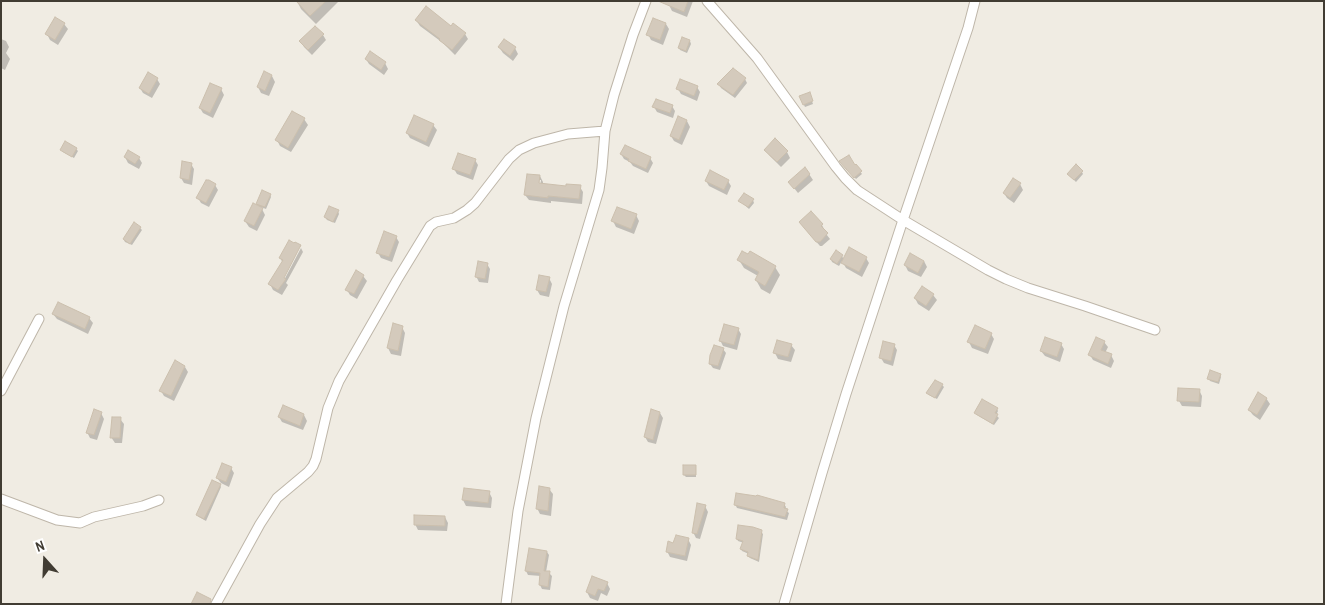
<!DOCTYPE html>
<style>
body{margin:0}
#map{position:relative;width:1325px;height:605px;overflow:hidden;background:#f0ece3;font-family:"Archivo Narrow",sans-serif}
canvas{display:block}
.frame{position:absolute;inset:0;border:2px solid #413c33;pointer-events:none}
.north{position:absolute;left:20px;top:535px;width:50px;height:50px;-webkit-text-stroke:4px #fff;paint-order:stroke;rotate:340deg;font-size:14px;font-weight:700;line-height:20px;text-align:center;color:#413c33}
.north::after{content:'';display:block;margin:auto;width:18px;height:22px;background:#413c33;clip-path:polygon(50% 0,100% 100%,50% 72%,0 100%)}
</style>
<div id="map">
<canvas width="1325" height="605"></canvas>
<div class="frame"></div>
<div class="north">N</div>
</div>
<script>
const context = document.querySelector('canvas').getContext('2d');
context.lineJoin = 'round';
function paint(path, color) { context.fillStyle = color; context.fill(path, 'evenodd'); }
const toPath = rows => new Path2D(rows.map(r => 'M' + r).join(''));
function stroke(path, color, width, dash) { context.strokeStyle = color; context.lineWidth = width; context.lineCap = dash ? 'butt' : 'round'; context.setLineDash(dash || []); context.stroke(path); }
const shadow = toPath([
 [297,1,338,1,338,2,316,24,301,9],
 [671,1,693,1,687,17,672,11,669,5],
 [416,20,451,28,465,34,468,39,455,55,443,43,420,26],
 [64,24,68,29,58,45,50,40,47,34],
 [666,24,669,29,663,45,651,40,648,34],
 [323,35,326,40,312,55,304,47,301,42],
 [1,39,6,41,9,47,6,53,10,59,5,70,1,68],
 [504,40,515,48,518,54,513,61,503,53,499,47],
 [690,41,691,44,687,53,680,50,679,48],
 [366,59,385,63,388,69,384,75,369,64],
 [264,73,272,76,275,82,269,96,261,93,258,87],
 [157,79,160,84,152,98,143,93,140,88],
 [745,79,747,83,735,98,721,88,719,84],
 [697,87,700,92,697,101,681,94,678,89],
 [221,89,224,95,213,118,203,113,200,108],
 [810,96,813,104,805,107,804,105],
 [672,106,675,111,673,118,657,112,654,107],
 [679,118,687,121,690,127,682,145,674,141,671,136],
 [304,119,308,125,291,152,280,146,277,140],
 [433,125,437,130,429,147,410,138,407,133],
 [775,140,787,152,790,158,781,167,769,155,766,150],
 [76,149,78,151,74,158,63,152,62,150],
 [621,154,650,158,653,163,648,173,633,166,630,162,624,159],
 [125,157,139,158,142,163,139,169,128,163],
 [475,160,478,165,473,180,457,174,454,169],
 [842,163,855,167,856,166,862,174,856,179],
 [191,164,194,169,192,185,184,183,181,178],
 [1082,172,1083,174,1076,182,1070,176],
 [809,174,813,180,798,193,790,183],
 [540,176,543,182,543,184,567,187,580,187,583,192,582,204,551,201,551,203,529,200,525,195],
 [539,180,541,180,540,189,537,189],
 [706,181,728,181,731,186,727,195,709,186],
 [1020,184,1023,190,1014,203,1007,198,1004,193],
 [215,185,218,190,209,207,201,203,198,198],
 [270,195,271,197,266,209,261,207,265,215,257,231,249,227,245,221,260,208,257,204],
 [753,200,754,203,749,209,740,201],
 [338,211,339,214,335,223,327,220,325,217],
 [636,215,639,221,634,234,616,227,613,221],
 [800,223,822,225,824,229,823,230,830,239,822,246,820,246],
 [134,224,140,228,142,230,132,245,125,242,124,240],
 [396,237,399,242,392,262,381,258,378,253],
 [300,246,301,247,299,247,280,282,282,284,301,248,303,252,286,283,288,285,282,295,273,290,270,284,283,263,280,258],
 [836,252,842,256,844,260,866,258,869,263,862,277,846,268,842,261,839,266,832,262,831,259],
 [739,260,775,267,780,275,770,294,761,289,756,280,758,276,744,268],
 [924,261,927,267,921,277,908,271,905,265],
 [487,264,490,269,488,283,479,282,476,276],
 [363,276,367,281,357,299,350,295,347,290],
 [549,278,552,284,549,297,540,295,537,290],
 [933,295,937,300,929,311,918,304,915,298],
 [53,314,89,318,93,323,88,334,57,319],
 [394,325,402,327,405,333,401,356,391,354,388,348],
 [738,329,741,334,737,350,723,346,720,340],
 [991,334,994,339,988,354,972,348,969,342],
 [1104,342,1108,347,1105,353,1111,355,1114,361,1111,368,1093,360,1090,355],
 [1061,344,1064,349,1060,362,1045,356,1041,351],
 [791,345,795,350,791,362,778,359,775,353],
 [894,345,897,350,893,366,884,363,881,358],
 [723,349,726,353,720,370,713,368,710,364],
 [185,367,188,372,174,401,164,396,161,391],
 [1220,375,1221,377,1219,384,1210,381,1209,379],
 [942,385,944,387,937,399,929,395,928,393],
 [1199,390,1202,396,1201,407,1182,406,1179,401],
 [1266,398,1270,404,1260,420,1253,415,1249,410],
 [997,409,998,411,996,415,999,418,994,425,977,415,976,413],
 [101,413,104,419,97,440,90,438,87,432],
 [660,413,663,418,656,444,648,442,645,437],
 [304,415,307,421,303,430,282,422,279,417],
 [120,419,124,424,122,443,115,443,111,437],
 [695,466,696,469,696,477,686,477,684,475],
 [231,468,234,473,229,487,221,483,217,478],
 [220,485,221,487,206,521,199,517,197,515],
 [549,489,553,494,551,516,540,514,537,508],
 [489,492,492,498,491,508,466,506,463,500],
 [735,504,784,504,786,507,785,510,789,513,787,520,737,508],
 [705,506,708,512,700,539,696,538,693,532],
 [445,517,448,523,447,531,418,530,415,524],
 [761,532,763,534,759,562,750,558,748,556,749,554,742,551,741,549,744,543,738,541,737,539],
 [688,539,691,545,687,561,670,557,667,551,674,544],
 [547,552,549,555,546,572,549,573,552,576,550,590,542,589,540,585,541,576,528,575,526,571],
 [607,583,610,589,607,596,601,593,598,601,590,598,587,592]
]);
const building = toPath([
 [296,1,326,1,310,16,296,1],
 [658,1,688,1,684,12,658,1],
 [426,6,451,26,453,23,466,33,452,50,439,40,440,39,415,20,426,6],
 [55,17,65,23,55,40,45,34,55,17],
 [653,18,666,23,660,40,646,35,653,18],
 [315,26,324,34,308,50,299,41,315,26],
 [682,37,690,40,686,51,678,48,682,37],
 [504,39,516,47,510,56,498,47,504,39],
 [370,51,386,62,381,70,365,59,370,51],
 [733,68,746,78,733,95,717,84,733,68],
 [264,71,272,75,265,91,257,87,264,71],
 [148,72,158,78,149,94,139,88,148,72],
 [680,79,698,86,694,96,676,89,680,79],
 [210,83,222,88,210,113,199,108,210,83],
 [810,92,813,101,803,105,799,96,810,92],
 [656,99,673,105,670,113,652,107,656,99],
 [292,111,305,118,288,148,275,140,292,111],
 [414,115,434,124,426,142,406,133,414,115],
 [678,116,687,120,679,140,670,136,678,116],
 [775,138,788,151,777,162,764,150,775,138],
 [65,141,77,148,72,157,60,150,65,141],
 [625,145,651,157,646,169,628,161,629,159,620,154,625,145],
 [128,150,140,157,135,164,124,157,128,150],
 [458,153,476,159,470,175,452,169,458,153],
 [849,155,855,165,856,164,862,171,854,178,839,161,849,155],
 [182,161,192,163,189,180,180,178,182,161],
 [1076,164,1083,171,1074,180,1067,174,1076,164],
 [805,167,810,174,794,189,788,182,805,167],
 [710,170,729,180,724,190,705,181,710,170],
 [527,174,540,175,539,183,566,186,566,184,581,185,579,199,548,196,548,198,524,195,527,174],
 [1013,178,1021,183,1010,198,1003,193,1013,178],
 [206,180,209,180,216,184,206,203,196,198,206,180],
 [262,190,271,194,265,207,256,204,262,190],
 [744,193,754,199,748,207,738,201,744,193],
 [253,203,263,208,254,226,244,221,253,203],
 [329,206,339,210,333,222,324,217,329,206],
 [617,207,637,214,631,229,611,221,617,207],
 [811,211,823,224,821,226,828,233,820,242,816,242,799,222,811,211],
 [134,222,141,227,130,244,123,239,134,222],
 [384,231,397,236,389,257,376,253,384,231],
 [289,240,294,243,295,242,301,245,284,278,286,279,278,290,268,284,283,260,279,258,289,240],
 [849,247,867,257,859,272,841,263,849,247],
 [836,250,843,255,837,264,830,259,836,250],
 [742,251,748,254,750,251,776,266,765,286,755,280,759,272,737,260,742,251],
 [910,253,924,261,918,273,904,265,910,253],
 [478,261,488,263,485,279,475,277,478,261],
 [356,270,364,275,354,294,345,290,356,270],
 [539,275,550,277,546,292,536,290,539,275],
 [922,286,934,294,926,306,914,298,922,286],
 [58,302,90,317,85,329,52,314,58,302],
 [393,323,403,326,398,351,387,348,393,323],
 [724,324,739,328,734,345,719,341,724,324],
 [975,325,992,333,985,349,967,342,975,325],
 [1045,337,1062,343,1057,357,1040,351,1045,337],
 [1096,337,1105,341,1101,350,1112,354,1108,364,1088,355,1096,337],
 [777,340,792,344,788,357,773,353,777,340],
 [883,341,895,344,891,361,879,358,883,341],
 [714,345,724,348,718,366,709,364,710,355,714,345],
 [175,360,185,366,171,396,159,391,175,360],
 [1210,370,1221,374,1218,382,1207,379,1210,370],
 [935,380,943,384,935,398,926,393,935,380],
 [1178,388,1200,389,1199,402,1177,401,1178,388],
 [1258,392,1267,398,1257,415,1248,410,1258,392],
 [982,399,998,408,995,413,998,414,993,424,974,413,982,399],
 [283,405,304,414,300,426,278,417,283,405],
 [94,409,102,412,94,435,86,433,94,409],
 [651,409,660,412,653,440,644,437,651,409],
 [112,417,121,417,120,438,110,438,112,417],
 [222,463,232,467,226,482,216,478,222,463],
 [683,465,696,465,696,475,683,475,683,465],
 [212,480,221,484,204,519,196,515,212,480],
 [539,486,550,488,548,511,536,509,539,486],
 [464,488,490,491,488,503,462,500,464,488],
 [736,493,756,496,757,495,785,503,784,508,788,509,785,517,734,505,736,493],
 [697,503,706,505,697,534,692,533,697,503],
 [414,515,445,516,445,526,414,525,414,515],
 [738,525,753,527,762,530,758,560,747,556,748,552,740,549,743,541,736,539,738,525],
 [676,535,689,538,685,556,666,552,668,541,673,543,676,535],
 [529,548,547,551,544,571,550,571,548,587,539,585,540,573,525,571,529,548],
 [592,576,608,582,604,591,598,589,595,596,586,592,592,576],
 [197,592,211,599,210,604,191,604,197,592]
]);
const street = toPath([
 [707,1,757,58,836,167,845,178,857,190,903,220,988,270,1006,279,1028,288,1085,306,1155,330],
 [1,391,39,319],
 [1,499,57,520,80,523,94,517,143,506,159,500],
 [216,604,260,524,277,498,308,472,313,466,316,459,328,408,339,381,397,280,430,226,436,222,454,218,467,210,475,203,509,159,519,150,534,143,568,134,605,131],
 [506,604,518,511,536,418,564,306,599,190,602,168,605,131,614,95,633,35,646,1],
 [784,604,822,473,846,394,903,220,968,28,975,1]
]);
paint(shadow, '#0003');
paint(building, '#d4cabc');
stroke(building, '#cbbfad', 1);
stroke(street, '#beb6a9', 11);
stroke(street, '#fff', 9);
</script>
